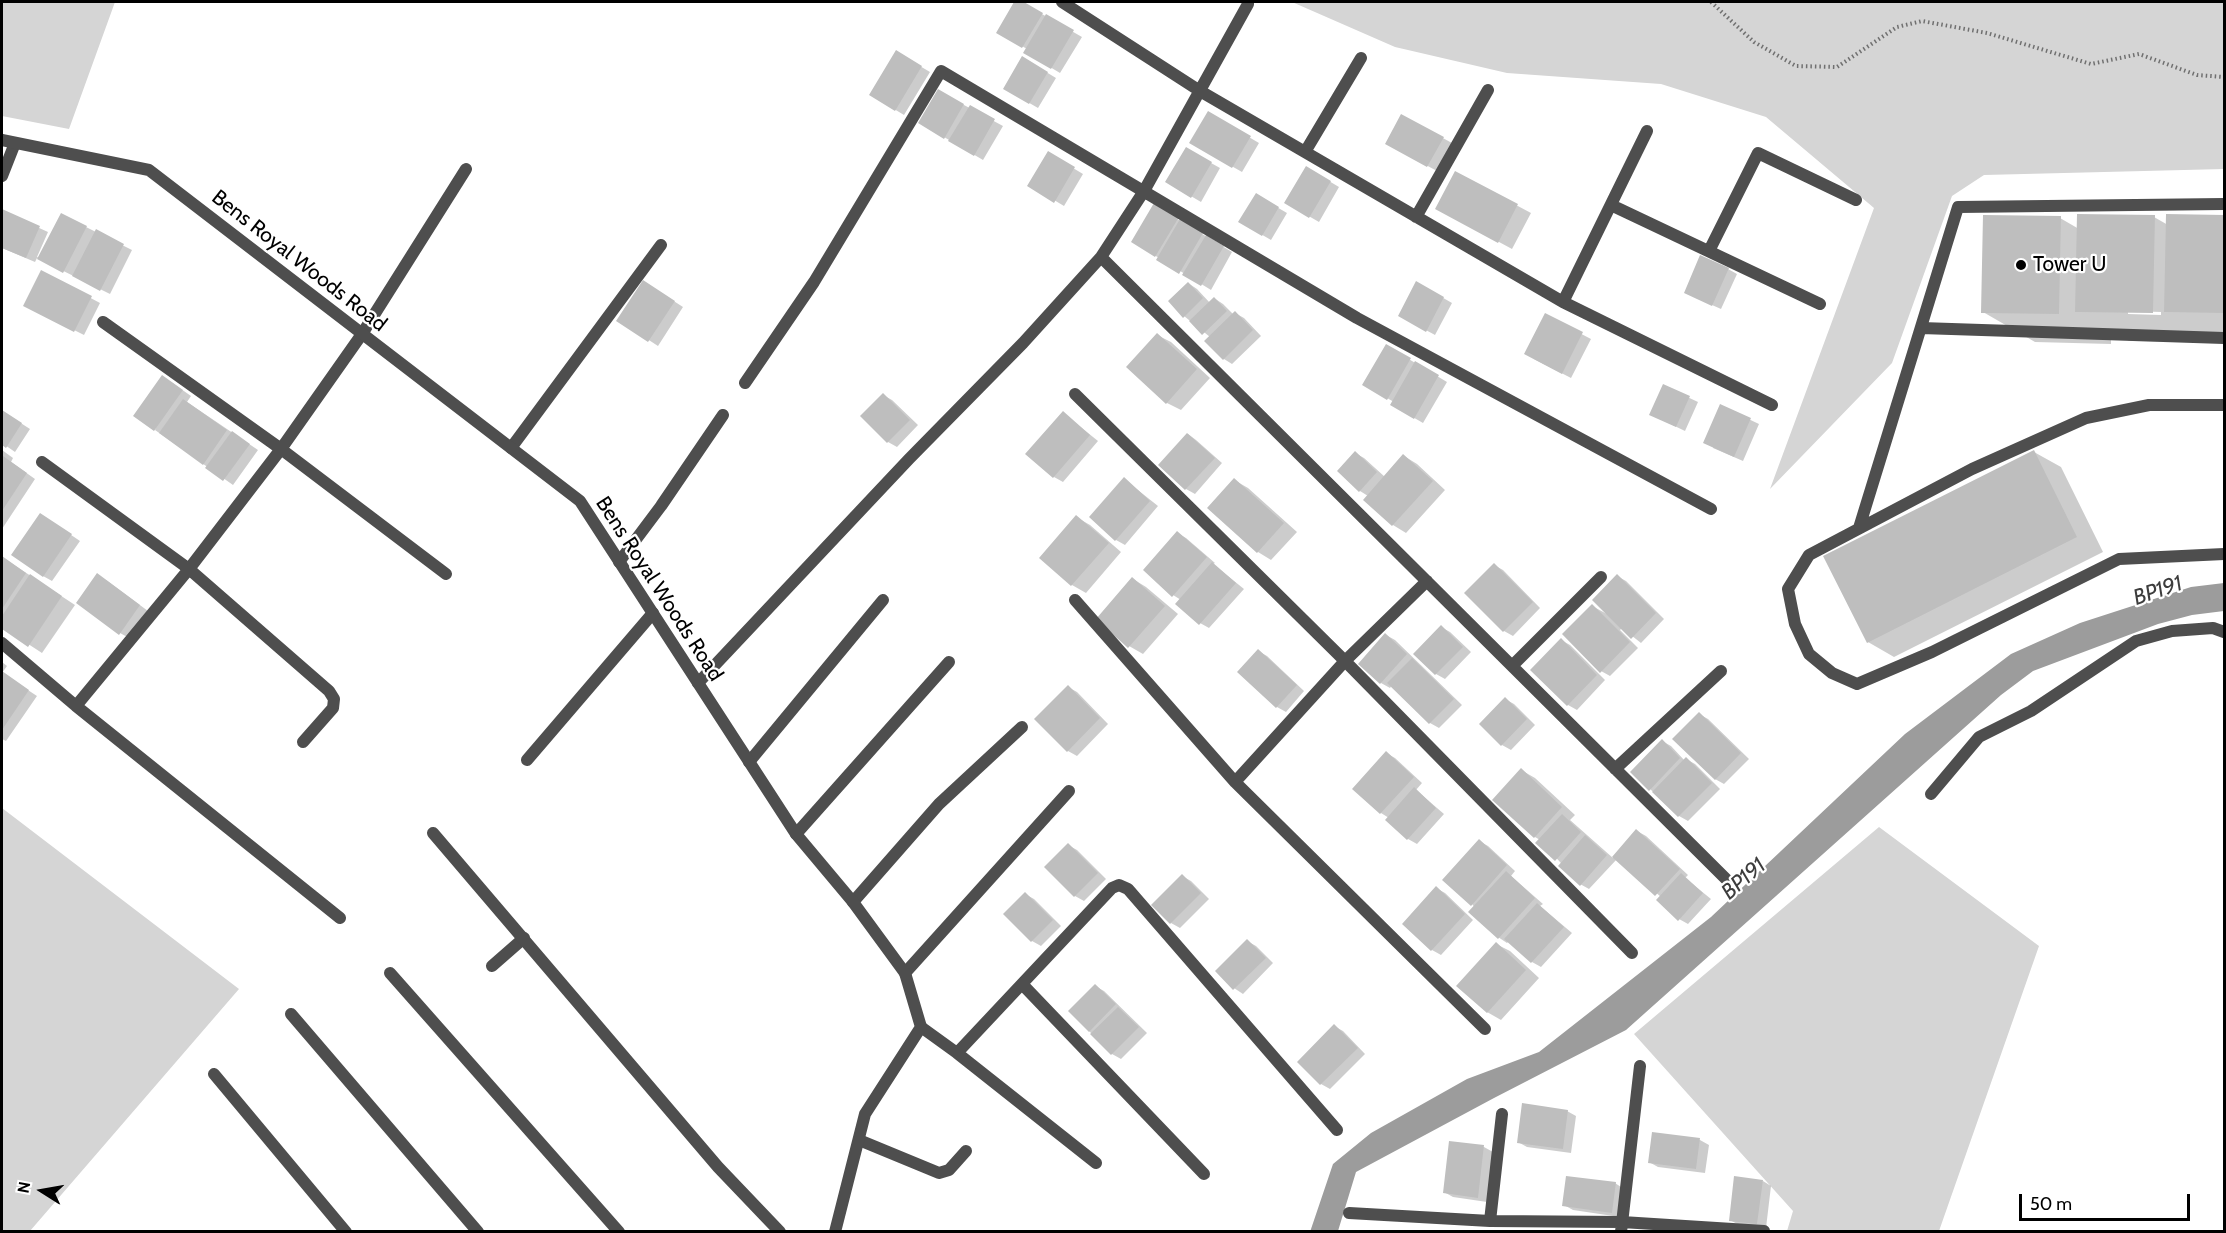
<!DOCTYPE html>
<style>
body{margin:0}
#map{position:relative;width:2226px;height:1233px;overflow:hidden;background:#fff;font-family:Cabin,sans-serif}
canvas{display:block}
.frame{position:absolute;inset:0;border:3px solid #000;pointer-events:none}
.north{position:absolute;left:12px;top:1161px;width:60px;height:60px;-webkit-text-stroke:4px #fff;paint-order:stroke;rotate:281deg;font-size:16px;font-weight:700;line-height:24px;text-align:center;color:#000}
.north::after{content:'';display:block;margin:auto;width:21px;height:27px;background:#000;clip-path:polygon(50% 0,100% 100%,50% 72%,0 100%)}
.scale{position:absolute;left:2019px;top:1194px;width:171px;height:27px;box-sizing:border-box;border:3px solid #000;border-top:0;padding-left:8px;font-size:18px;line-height:21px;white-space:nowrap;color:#000;-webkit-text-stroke:4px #fff;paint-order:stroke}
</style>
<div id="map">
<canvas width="2226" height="1233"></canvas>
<div class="frame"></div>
<div class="north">N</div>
<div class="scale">50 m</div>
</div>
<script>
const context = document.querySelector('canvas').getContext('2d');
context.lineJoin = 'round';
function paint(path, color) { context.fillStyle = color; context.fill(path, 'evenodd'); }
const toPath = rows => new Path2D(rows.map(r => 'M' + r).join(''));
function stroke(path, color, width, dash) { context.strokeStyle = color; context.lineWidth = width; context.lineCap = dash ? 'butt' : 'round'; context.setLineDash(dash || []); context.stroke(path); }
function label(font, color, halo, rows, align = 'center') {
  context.font = font + ' Cabin,sans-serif'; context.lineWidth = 4.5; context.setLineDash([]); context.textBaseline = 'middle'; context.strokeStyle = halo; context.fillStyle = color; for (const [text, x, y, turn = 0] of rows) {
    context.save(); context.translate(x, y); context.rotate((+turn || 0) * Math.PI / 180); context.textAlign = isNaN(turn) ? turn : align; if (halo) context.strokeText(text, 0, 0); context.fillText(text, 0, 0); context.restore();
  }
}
const green = toPath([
 [2,2,115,2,69,129,2,116],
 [1292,2,2224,2,2224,169,1984,175,1952,196,1892,363,1770,489,1874,208,1766,117,1661,84,1507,73,1395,47],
 [2,808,239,989,30,1231,2,1231],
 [1879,827,2039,946,1939,1231,1787,1231,1793,1211,1634,1034]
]);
const water = toPath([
 [2224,583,2224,611,2192,615,2158,624,2033,671,2001,695,1626,1030,1494,1098,1356,1172,1338,1231,1310,1232,1333,1164,1371,1133,1467,1079,1539,1052,1711,917,1905,734,2011,654,2080,623,2191,587]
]);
const shadow = toPath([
 [1016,2,1021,2,1082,37,1060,73,1025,52,1027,49,998,32],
 [896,52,930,72,904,115,871,95],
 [1023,58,1056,78,1038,108,1005,89],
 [938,91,1003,126,983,160,944,137],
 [1208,113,1259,143,1242,172,1191,143],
 [1402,116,1452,143,1437,171,1387,144],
 [1186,149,1220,168,1201,202,1167,182],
 [1048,153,1083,174,1064,206,1029,185],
 [1307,168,1339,187,1319,222,1286,203],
 [1456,173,1531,213,1512,249,1451,216],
 [1256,195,1287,213,1271,240,1240,222],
 [1154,205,1232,252,1211,290,1133,242],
 [2,211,48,232,37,257,39,258,86,227,132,250,110,294,37,258,35,262,2,248],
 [2168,216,2224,217,2224,342,2129,341,2111,331,2111,344,2035,342,1983,312,2060,218,2079,229,2154,217,2168,225],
 [2128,311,2161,312,2161,315,2128,314],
 [1728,269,1737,274,1721,309,1694,297],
 [42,272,100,303,84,335,34,310],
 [1188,283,1197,289,1210,303,1214,298,1223,304,1234,315,1235,313,1244,318,1261,336,1232,364,1224,359,1210,337,1184,316],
 [1417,283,1452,303,1435,335,1400,316],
 [652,287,683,307,658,346,618,320],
 [1545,315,1591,339,1571,378,1534,359],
 [1157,335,1171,342,1210,378,1181,410,1167,403],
 [1387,346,1447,382,1423,423,1392,405,1394,402,1364,385],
 [171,382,191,396,187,402,258,450,233,485,155,430],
 [1664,386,1698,402,1685,431,1660,419],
 [883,395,892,400,918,425,897,447,888,442],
 [1721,406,1759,424,1743,461,1713,448],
 [2,411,30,429,15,452,2,443],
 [1063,413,1098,441,1063,482,1054,477],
 [1188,434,1196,440,1222,463,1195,494,1186,489,1160,465],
 [2,450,13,458,11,462,35,479,2,529],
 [2034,452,2061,467,2103,552,1894,657,1868,642],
 [1355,453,1364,458,1385,477,1404,456,1417,464,1445,490,1406,533,1393,525,1368,496,1360,491,1339,471],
 [1124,479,1158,506,1125,545,1116,540,1091,517],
 [1234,480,1248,488,1297,532,1271,560,1258,552],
 [1076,517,1090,525,1121,552,1086,593,1072,585,1041,558],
 [49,520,80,541,52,581,43,576],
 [1177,533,1186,538,1215,563,1213,564,1244,589,1209,628,1200,623,1181,600,1173,595],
 [2,557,75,605,42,653,2,627],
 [1494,565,1503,570,1540,608,1513,636,1504,631],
 [1617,576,1626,581,1664,619,1641,643,1622,628,1620,630,1638,648,1610,676,1601,671,1592,606,1607,614],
 [1133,579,1146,587,1178,614,1143,654,1129,646],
 [106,580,148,611,129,638,120,633],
 [1441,627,1450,632,1471,652,1445,679,1436,674,1415,654],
 [1386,635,1395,640,1462,705,1439,728,1430,723,1392,685,1390,688,1381,683],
 [1561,640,1570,645,1605,680,1577,710,1568,705],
 [1258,651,1267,656,1304,691,1286,712,1277,707],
 [2,662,7,666,2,673,37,696,6,741,2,739],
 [1068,687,1077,692,1108,724,1077,756,1068,751],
 [1505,699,1514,704,1535,725,1511,750,1502,745],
 [1699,714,1708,719,1749,759,1724,784,1715,779],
 [1662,741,1671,746,1685,761,1686,759,1695,764,1720,789,1688,821,1679,816,1650,789],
 [1386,753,1395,758,1422,783,1416,790,1444,814,1417,844,1408,839,1389,818,1381,813,1354,788],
 [1521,770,1535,778,1575,815,1570,820,1613,858,1637,831,1646,836,1688,875,1685,878,1711,899,1688,924,1679,919,1661,897,1617,859,1589,889,1580,884,1540,840,1535,837],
 [1479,841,1488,846,1515,871,1511,876,1543,904,1540,906,1572,933,1541,967,1532,962,1509,941,1507,943,1498,937,1472,904],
 [1068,845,1077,850,1106,879,1084,901,1075,896,1046,867],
 [1182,876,1191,881,1209,899,1180,928,1171,923],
 [1436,888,1445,893,1473,920,1441,955,1432,950],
 [1025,894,1034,899,1061,926,1041,946,1032,941,1005,914],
 [1247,941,1256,946,1273,963,1243,994,1234,988],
 [1496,944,1510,951,1539,978,1501,1020,1487,1012],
 [1095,986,1104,991,1147,1033,1121,1059,1112,1054,1089,1031],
 [1334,1026,1343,1031,1365,1054,1330,1089,1321,1084,1299,1062],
 [1567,1111,1576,1116,1571,1153,1527,1147,1518,1142],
 [1653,1133,1700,1140,1709,1145,1705,1173,1658,1167,1649,1162],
 [1451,1143,1484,1147,1493,1152,1487,1202,1453,1197,1444,1192],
 [1763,1181,1771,1186,1766,1228,1739,1225,1730,1220],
 [1615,1183,1624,1189,1620,1217,1573,1210,1564,1205]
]);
const building = toPath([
 [1014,2,1024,2,1043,13,1022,48,996,33],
 [1046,14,1074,30,1051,69,1023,53],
 [896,50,922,66,895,111,869,95],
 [1022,56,1048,72,1029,104,1003,89],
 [938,89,964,104,944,139,918,123],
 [970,105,995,119,974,156,948,141],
 [1208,111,1251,136,1232,168,1189,143],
 [1401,114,1444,137,1427,167,1385,144],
 [1186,147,1212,162,1191,198,1165,182],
 [1048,151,1075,167,1054,203,1027,186],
 [1306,166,1331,181,1309,218,1284,203],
 [1455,171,1518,204,1498,243,1435,209],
 [1256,193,1279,207,1262,236,1238,222],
 [1154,203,1179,217,1155,257,1131,242],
 [2,209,40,226,26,258,2,248],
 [61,213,87,226,63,273,37,259],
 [2077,214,2155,215,2153,313,2075,312],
 [2166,214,2224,215,2224,313,2164,312],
 [1983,215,2061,216,2059,314,1981,313],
 [1180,219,1203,233,1179,274,1156,260],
 [96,229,124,244,100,291,72,276],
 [1206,235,1224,246,1201,286,1182,275],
 [1700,255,1729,268,1712,306,1684,293],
 [41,270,92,296,74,332,23,306],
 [643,280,675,301,648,342,616,321],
 [1416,281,1444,297,1426,332,1398,316],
 [1188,282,1203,298,1183,318,1168,301],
 [1214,297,1227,311,1202,335,1189,321],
 [1235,311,1253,330,1223,360,1204,341],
 [1545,313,1583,332,1562,374,1524,354],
 [1157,333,1197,369,1166,404,1126,367],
 [1386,344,1411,358,1387,400,1362,385],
 [1415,361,1439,375,1414,419,1390,405],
 [162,375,183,390,154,431,133,416],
 [1663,384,1690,396,1676,427,1649,415],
 [883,393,910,420,887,443,860,416],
 [183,399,227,430,203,465,159,433],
 [1720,404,1751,418,1734,457,1703,443],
 [2,410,22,423,6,448,2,445],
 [1063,411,1090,435,1053,478,1025,454],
 [232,431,250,444,223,481,205,468],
 [1187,433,1215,458,1185,490,1158,465],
 [2034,450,2077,537,1867,643,1823,556],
 [1355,451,1377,472,1359,492,1337,471],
 [1403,454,1433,481,1392,526,1363,500],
 [3,456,27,473,2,511,2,459],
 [1124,477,1150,501,1115,541,1089,517],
 [1234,478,1284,523,1257,553,1207,508],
 [40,513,72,534,43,577,11,555],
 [1076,515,1109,543,1071,586,1039,558],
 [1177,531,1207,557,1172,597,1143,570],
 [2,556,26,573,2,609],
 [1212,562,1236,583,1199,625,1175,604],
 [1494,563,1533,602,1503,632,1464,593],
 [97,573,140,605,119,635,76,603],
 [30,574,62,596,28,647,2,629,2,616],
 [1617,574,1656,613,1631,639,1592,600],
 [1132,577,1165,606,1128,648,1096,619],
 [1592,604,1630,642,1600,673,1562,634],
 [1441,625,1463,647,1435,675,1413,654],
 [1385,633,1407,654,1380,684,1358,664],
 [1561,638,1597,675,1567,706,1530,670],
 [1258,649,1297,685,1276,708,1237,672],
 [1412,658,1454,699,1429,724,1387,683],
 [2,671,29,690,2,730],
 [1068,685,1100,718,1067,752,1034,719],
 [1505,697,1527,719,1501,746,1479,724],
 [1699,712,1741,753,1715,780,1672,739],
 [1662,739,1680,758,1649,791,1630,772],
 [1386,751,1414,777,1380,814,1352,789],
 [1686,757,1712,783,1678,817,1652,792],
 [1521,768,1562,807,1534,838,1492,800],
 [1414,787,1436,808,1407,840,1385,820],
 [1562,814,1581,832,1555,861,1535,843],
 [1636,829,1680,869,1655,896,1612,857],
 [1585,835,1607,855,1580,886,1558,866],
 [1479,839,1507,865,1471,906,1442,880],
 [1068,843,1098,873,1074,897,1044,867],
 [1506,871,1535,898,1498,939,1468,912],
 [1681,873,1703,893,1678,921,1656,900],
 [1182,874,1201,893,1170,924,1151,905],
 [1436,886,1465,914,1431,951,1402,924],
 [1025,892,1053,920,1031,942,1003,914],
 [1537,903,1564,927,1531,963,1504,939],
 [1247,939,1266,958,1233,990,1215,971],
 [1496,942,1526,970,1487,1013,1456,986],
 [1095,984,1116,1004,1089,1032,1068,1011],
 [1118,1007,1139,1027,1111,1055,1090,1034],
 [1334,1024,1358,1048,1320,1085,1297,1062],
 [1522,1103,1568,1110,1563,1149,1517,1143],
 [1652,1132,1700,1138,1696,1169,1648,1163],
 [1449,1141,1484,1145,1478,1198,1443,1193],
 [1566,1176,1616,1182,1612,1213,1562,1206],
 [1734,1176,1763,1180,1757,1224,1729,1221]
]);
const path = toPath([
 [1711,2,1754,42,1796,66,1837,67,1897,27,1922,21,1987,33,2091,64,2139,54,2197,75,2224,77]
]);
const service = toPath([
 [1921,328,2224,338],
 [2224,405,2149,405,2086,418,1972,469,1809,555,1788,589,1795,624,1809,654,1832,673,1857,684,1932,652,2119,559,2224,554],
 [1859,528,1958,207,2224,204],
 [1931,794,1979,737,2031,711,2136,641,2172,631,2213,628,2224,632],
 [492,966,524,938]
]);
const minor = toPath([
 [1062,2,1200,91,1563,302,1772,405],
 [1305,152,1361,58],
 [2,176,15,143],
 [1611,205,1820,304],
 [1416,217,1488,90],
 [1709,251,1758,153,1856,200],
 [1101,257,1726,879],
 [1563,302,1647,131],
 [103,322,281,449,446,574],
 [745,383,814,282,941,71,1357,318,1711,509],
 [1075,394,1345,661,1632,953],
 [511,448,661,245],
 [42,462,189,569,329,691,334,699,333,708,303,742],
 [619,562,661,506,723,415],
 [1075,600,1235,782,1485,1029],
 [2,643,76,706,340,918],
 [1512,666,1601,577],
 [698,683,909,459,1023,343,1101,257,1144,191,1248,4],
 [76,706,189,569,281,449,362,334,466,169],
 [527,760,653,613],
 [749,762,883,600],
 [1615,769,1721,671],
 [1235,782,1345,661,1427,581],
 [433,833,718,1167,780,1232],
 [796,834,949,662],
 [853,902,939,804,1022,727],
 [390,973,619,1232],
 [905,973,1069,791],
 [1022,984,1204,1174],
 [291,1014,478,1232],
 [921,1027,957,1053,1112,888,1119,885,1128,889,1337,1130],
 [957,1053,1096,1163],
 [214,1074,346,1232],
 [859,1140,939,1173,949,1170,966,1151],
 [1349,1213,1490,1221,1622,1222,1764,1231],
 [1490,1221,1502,1114],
 [1621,1232,1640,1066]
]);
const tertiary = toPath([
 [2,140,149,170,580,501,796,834,853,902,905,973,921,1027,865,1114,835,1232]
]);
const markers = [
 [2021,265,6,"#000"]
];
const streetNames = [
 ["Bens Royal Woods Road",299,261,38],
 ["Bens Royal Woods Road",659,589,57]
];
const poiNames = [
 ["Tower U",2033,265]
];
const waterNames = [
 ["BP191",2158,591,-19],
 ["BP191",1744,879,-41]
];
paint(green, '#d5d5d5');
paint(water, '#9c9c9c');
paint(shadow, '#0003');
paint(building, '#bebebe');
stroke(path, '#707070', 4, [1.5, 3]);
stroke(service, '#4e4e4e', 12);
stroke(minor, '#4e4e4e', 12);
stroke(tertiary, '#4e4e4e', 12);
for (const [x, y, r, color] of markers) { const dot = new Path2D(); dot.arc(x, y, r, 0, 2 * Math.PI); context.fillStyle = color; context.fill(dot); stroke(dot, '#fff', 2); }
label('21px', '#000', '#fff', streetNames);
label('21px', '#000', '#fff', poiNames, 'left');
label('italic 22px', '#3d3d3d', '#fff', waterNames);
</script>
